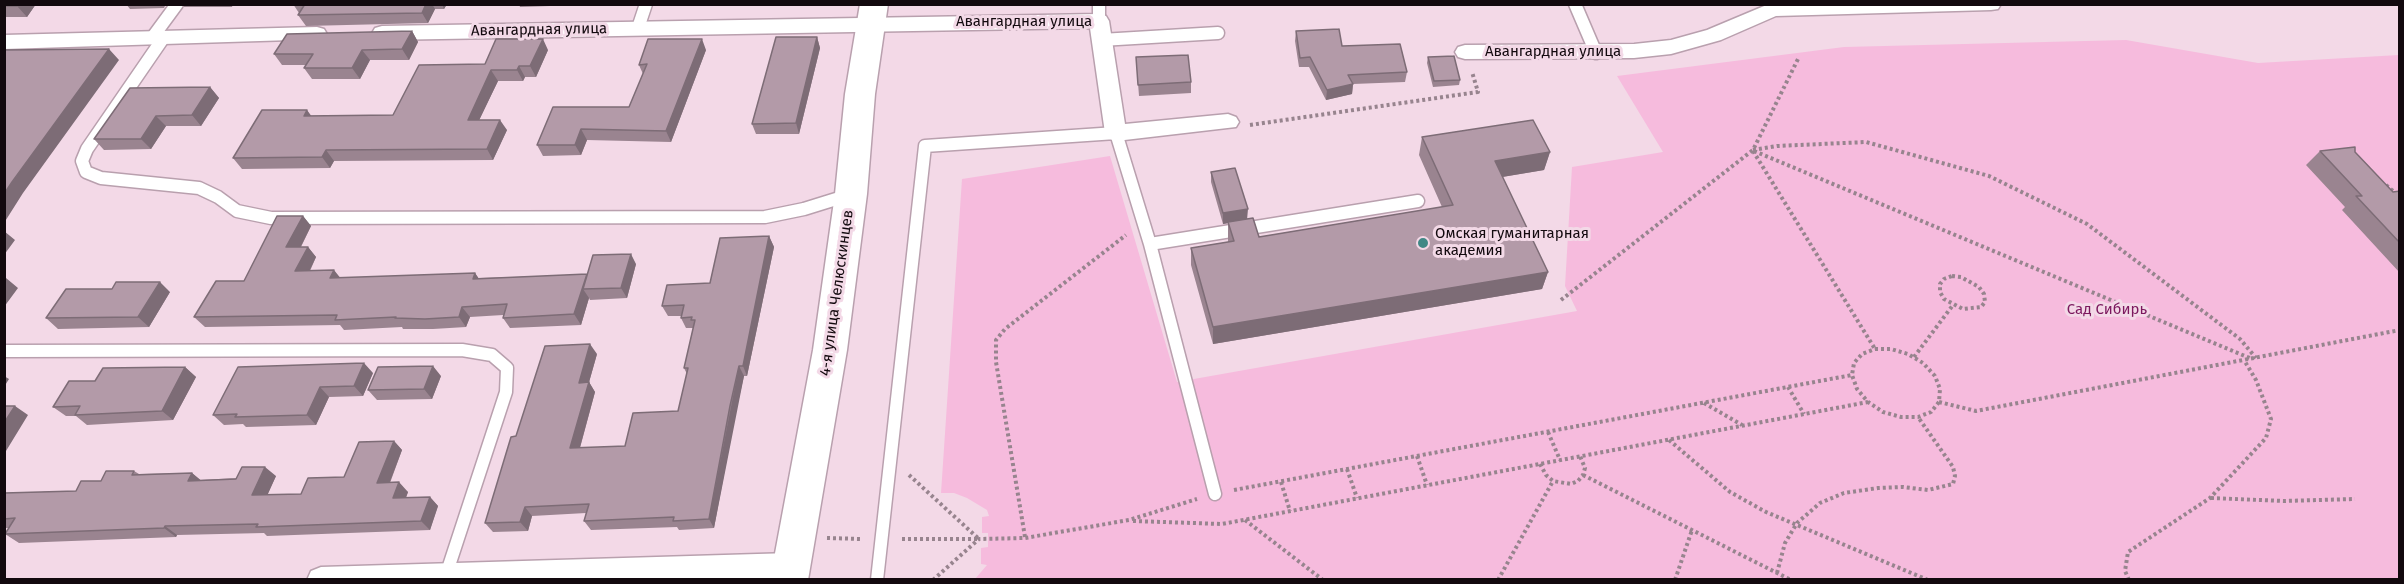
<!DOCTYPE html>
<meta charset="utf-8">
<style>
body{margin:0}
#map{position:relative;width:2404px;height:584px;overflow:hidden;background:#f3d9e7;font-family:"Fira Sans",sans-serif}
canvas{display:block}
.frame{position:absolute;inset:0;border:6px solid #12090e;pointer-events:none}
</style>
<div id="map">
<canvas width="2404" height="584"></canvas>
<div class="frame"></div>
</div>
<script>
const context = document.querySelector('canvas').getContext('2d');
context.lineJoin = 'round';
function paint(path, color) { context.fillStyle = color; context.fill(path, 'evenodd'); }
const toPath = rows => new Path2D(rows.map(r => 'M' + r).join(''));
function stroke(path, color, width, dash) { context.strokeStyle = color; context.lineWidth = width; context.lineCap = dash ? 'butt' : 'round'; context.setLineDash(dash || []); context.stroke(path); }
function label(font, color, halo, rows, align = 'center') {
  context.font = font + ' "Fira Sans",sans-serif'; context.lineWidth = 6; context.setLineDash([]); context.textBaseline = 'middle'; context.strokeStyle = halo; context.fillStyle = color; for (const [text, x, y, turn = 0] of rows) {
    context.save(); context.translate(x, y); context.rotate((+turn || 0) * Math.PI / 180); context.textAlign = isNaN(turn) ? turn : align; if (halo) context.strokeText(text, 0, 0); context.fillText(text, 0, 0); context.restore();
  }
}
const green = toPath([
 [2126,40,2258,63,2399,55,2399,579,975,579,987,565,981,564,981,548,988,547,988,533,982,533,982,517,989,516,987,510,967,498,954,493,941,493,962,179,1110,156,1177,382,1577,311,1565,286,1572,167,1663,152,1617,76,1844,47]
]);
const path = toPath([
 [1250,125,1478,92,1472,72],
 [1753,150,1777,146,1866,142,1989,176,2087,224,2240,339,2256,358],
 [1753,151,1875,349],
 [1754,151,2252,359],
 [2386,185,2400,197],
 [1952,276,1961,277,1979,287,1984,294,1985,302,1981,307,1963,309,1944,299,1940,292,1940,284,1944,279,1952,276],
 [1561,300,1753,150,1798,59],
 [1875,349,1891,349,1908,354,1923,363,1935,376,1940,389,1939,402,1931,412,1918,417,1901,417,1883,412,1868,402,1857,389,1852,375,1854,363,1862,354,1875,349],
 [1914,357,1953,305],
 [1788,387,1804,414],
 [1939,402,1976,411,2400,330],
 [1704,403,1742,425],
 [1548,432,1560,460],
 [1669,440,1730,492,1766,512,1928,580],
 [1417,456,1427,485],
 [1540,464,1546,475,1553,481,1571,484,1578,481,1583,475,1585,468,1580,456],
 [1347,469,1357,498],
 [909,475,979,539],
 [1583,475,1791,580],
 [1281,482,1290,511],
 [1234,490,1852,375],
 [2211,498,2283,501,2355,499],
 [1245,520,1323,580],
 [1133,521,1222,524,1868,402],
 [1025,537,996,362,996,340,1005,329,1126,235],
 [827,538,861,539],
 [902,539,978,539],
 [1777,573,1785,543,1797,523,1820,503,1844,493,1878,488,1903,487,1928,490,1953,484,1955,476,1953,467,1918,417],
 [933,580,979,539,1025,538,1129,520,1197,499],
 [1498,580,1553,481],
 [1675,580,1692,530],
 [2129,580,2125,571,2128,552,2210,498,2266,438,2271,419,2256,380,2244,360]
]);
const lane = toPath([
 [1099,4,1099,21],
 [1575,4,1596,53],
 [638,28,646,4],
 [164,37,87,149,82,161,86,172,101,178,199,188,218,197,237,211,271,218,765,217,804,209,849,195],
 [152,38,177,4],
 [1101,40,1218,33],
 [4,351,462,350,492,355,507,368,506,392,445,578],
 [1215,494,1150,244,1418,201],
 [877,580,925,146,1116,133,1150,244]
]);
const street = toPath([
 [1769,4,2001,4,1998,9,1991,10,1776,16,1721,40,1671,54,1634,58,1465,59,1458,57,1455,52,1458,47,1465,45,1634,44,1671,40,1707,30,1769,4],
 [1099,14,1106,16,1109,21,1125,124,1228,114,1236,117,1239,122,1236,127,1116,141,1108,138,1105,133,1090,28,382,40,375,38,372,33,375,28,382,26,1099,14],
 [317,27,324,29,327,34,324,39,4,49,4,35,317,27],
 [791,553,801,557,805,566,801,575,791,579,307,580,311,571,321,567,791,553]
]);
const secondary = toPath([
 [860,4,888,4,875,94,867,194,847,350,808,580,770,580,813,350,835,194,845,94,860,4]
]);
const wall = toPath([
 [4,4,36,4,27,17,4,17],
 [126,4,166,4,164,8,130,9],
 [182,4,233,4,232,7,184,7],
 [293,4,447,4,444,9,435,9,428,23,306,26,298,15,300,13,299,13],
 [519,4,580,4,580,5,520,7],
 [911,4,956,4,911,5],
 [412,31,418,42,409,60,370,60,360,79,312,79,304,68,306,65,282,65,274,54],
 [1296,31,1342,46,1407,72,1405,82,1353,84,1352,94,1326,100,1309,67,1299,67,1295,41],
 [817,37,820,48,799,134,756,134,752,124],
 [548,50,536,77,525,77,523,81,498,81,479,120,507,130,493,160,334,161,330,168,242,169,233,158,307,110,310,116,393,115,485,64],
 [706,50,671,142,587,140,581,155,543,156,537,145,629,107,643,74,639,65],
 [1136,57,1191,82,1191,93,1139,96],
 [1428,57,1460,80,1459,85,1433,87,1427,63],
 [210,87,219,98,201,126,166,126,151,149,104,150,94,139],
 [1422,137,1550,152,1544,170,1502,177,1548,272,1542,289,1213,344,1191,265,1191,248,1228,242,1228,223,1223,224,1211,182,1211,172,1247,219,1259,237,1442,207,1419,155],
 [2320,151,2355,152,2393,192,2400,191,2400,273,2342,210,2345,207,2306,165],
 [303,216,311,226,301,247,308,247,316,257,310,271,340,278,475,273,478,278,587,275,636,264,627,298,590,300,589,298,581,325,510,328,503,318,503,315,470,317,466,327,433,329,403,329,402,327,344,330,340,325,205,327,194,317,244,281],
 [769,236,774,247,747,376,744,376,735,416,714,528,679,530,677,527,591,530,584,521,586,513,532,516,528,531,493,532,485,523,516,436,597,354,589,382,595,392,580,448,625,446,678,411,687,374,684,368,693,328,686,328,681,318,681,316,668,316,662,306,710,283],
 [170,292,149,327,58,329,46,318],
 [185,367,196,377,173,420,87,425,76,416,66,416,53,407,95,381],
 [373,373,363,396,329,397,316,425,246,427,243,424,224,425,213,415],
 [441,376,432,399,377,400,368,390],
 [394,441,402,450,390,483,408,492,406,498,430,497,438,506,430,530,267,536,264,533,177,535,176,537,19,543,5,534,9,528,4,528,4,493,76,491,101,481,134,471,139,474,192,473,200,480,276,476,267,495,301,494,344,477]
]);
const shadedWall = toPath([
 [18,4,36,4,27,17,17,6],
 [426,4,432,4,435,9,428,23,422,13],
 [442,4,447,4,444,9],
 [412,31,418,42,409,60,402,49],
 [817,37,820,48,799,134,796,123],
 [543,39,548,50,536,77,530,66],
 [702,39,706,50,671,142,666,131],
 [109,49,119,60,23,193,4,223,4,194,12,182],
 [362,50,370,60,360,79,352,68],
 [519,66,525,77,523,81,517,70],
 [491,70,498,81,474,131,468,120],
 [1353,84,1352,94,1326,100,1327,90],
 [210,87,219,98,201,126,192,115],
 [307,110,315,121,304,116],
 [156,116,166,126,151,149,141,139],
 [500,120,507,130,493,160,487,149],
 [581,129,587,140,581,155,575,145],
 [326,150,334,161,330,168,322,157],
 [1550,152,1544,170,1490,179,1495,161],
 [1248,209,1247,220,1223,224,1223,213],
 [303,216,311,226,295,258,286,247],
 [4,231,15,240,4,255],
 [769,236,774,247,747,376,743,366],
 [308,247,316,257,304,282,295,271],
 [631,254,636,264,627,298,621,288],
 [334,270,342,280,330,278],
 [1548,272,1542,289,1213,344,1213,327],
 [475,273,482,283,473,279],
 [587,274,593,284,583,289,589,298,581,325,574,314],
 [6,278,18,288,4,307,4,280],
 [160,282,170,292,149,327,138,317],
 [462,307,470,317,466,327,459,317],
 [590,344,597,354,586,393,579,383],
 [364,363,373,373,363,396,354,386],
 [433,366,441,376,432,399,424,389],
 [739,366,744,376,714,528,709,519],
 [185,367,196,377,173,420,162,411],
 [4,376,9,379,4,387],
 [589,382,595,392,577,458,570,448],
 [320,387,329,397,316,425,307,415],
 [15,406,28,415,6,451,4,449,4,423],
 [394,441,402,450,386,492,377,483],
 [265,467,276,476,263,505,252,495],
 [192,473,203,482,188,481],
 [399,482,408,492,402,507,393,498],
 [430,497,438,506,430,530,421,521],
 [525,507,532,516,528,531,520,522],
 [165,526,177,535,176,537,164,528]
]);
const building = toPath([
 [4,4,18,4,17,6,4,6,4,4],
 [305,4,426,4,422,13,298,15,305,4],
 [1339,29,1342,46,1400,44,1407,72,1348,75,1353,84,1327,90,1310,57,1300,58,1296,31,1339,29],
 [412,31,402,49,362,50,352,68,304,68,313,54,274,54,287,34,412,31],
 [776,37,817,37,796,123,752,124,776,37],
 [496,39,543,39,530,66,519,66,517,70,491,70,468,120,500,120,487,149,326,150,322,157,233,158,262,110,307,110,304,116,393,115,419,65,485,64,496,39],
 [648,39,702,39,666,131,581,129,575,145,537,145,553,107,629,107,647,64,639,65,648,39],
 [109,49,12,182,4,194,4,50,109,49],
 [1188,55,1191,82,1138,85,1136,57,1188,55],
 [1454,56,1460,80,1434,81,1428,57,1454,56],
 [210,87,192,115,156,116,141,139,94,139,130,88,210,87],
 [1533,120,1550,152,1495,161,1548,272,1213,327,1191,248,1234,241,1228,222,1253,218,1259,237,1453,205,1422,137,1533,120],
 [2355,147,2355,152,2393,192,2400,191,2400,243,2356,196,2362,196,2320,151,2355,147],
 [1235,168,1248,209,1223,213,1211,172,1235,168],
 [277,216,303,216,286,247,308,247,295,271,334,270,330,278,475,273,473,279,587,274,574,314,503,318,507,304,462,307,459,317,425,319,395,318,396,317,335,320,337,315,194,317,216,281,244,281,277,216],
 [769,236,743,366,739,366,730,406,709,519,673,521,674,517,584,521,589,504,525,507,520,522,485,523,511,437,516,436,545,346,590,344,579,383,589,382,570,448,625,446,633,413,678,411,688,368,684,368,695,320,691,320,692,317,681,318,684,305,662,306,667,285,710,283,720,238,769,236],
 [631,254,621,288,583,289,593,255,631,254],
 [116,282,160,282,138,317,46,318,66,289,112,289,116,282],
 [364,363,354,386,320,387,307,415,235,417,237,414,213,415,238,367,364,363],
 [433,366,424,389,368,390,378,367,433,366],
 [185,367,162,411,75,415,80,406,53,407,69,381,95,381,103,368,185,367],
 [4,406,15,406,4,423,4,406],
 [394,441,377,483,399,482,393,498,430,497,421,521,256,527,258,524,165,526,164,528,5,534,15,518,4,519,4,493,76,491,81,481,101,481,106,471,134,471,132,475,192,473,188,481,236,479,242,467,265,467,252,495,301,494,308,478,344,477,359,442,394,441]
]);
const markers = [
 [1423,243,6,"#408886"]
];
const streetNames = [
 ["Авангардная улица",1024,22],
 ["Авангардная улица",539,30,-1],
 ["Авангардная улица",1553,52],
 ["4-я улица Челюскинцев",837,293,-82]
];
const poiNames = [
 ["Омская гуманитарная",1435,234],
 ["академия",1435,251]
];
const parkNames = [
 ["Сад Сибирь",2107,310]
];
paint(green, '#f6bbdd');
stroke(lane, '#b9a0ae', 15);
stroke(street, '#b9a0ae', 3);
stroke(secondary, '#b9a0ae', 3);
stroke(path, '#97848e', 4, [3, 3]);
stroke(lane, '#fff', 12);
paint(street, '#fff');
paint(secondary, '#fff');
paint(wall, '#9a8490');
paint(shadedWall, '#7d6c76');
paint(building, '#b39aa8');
stroke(building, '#7d6c76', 1.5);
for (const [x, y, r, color] of markers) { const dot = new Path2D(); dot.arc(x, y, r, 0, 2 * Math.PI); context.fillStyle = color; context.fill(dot); stroke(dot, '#f3d9e7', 2); }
label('15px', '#12090e', '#f3d9e7', streetNames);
label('15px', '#12090e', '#f3d9e7', poiNames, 'left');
label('15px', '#7c185e', '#f3d9e7', parkNames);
</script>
